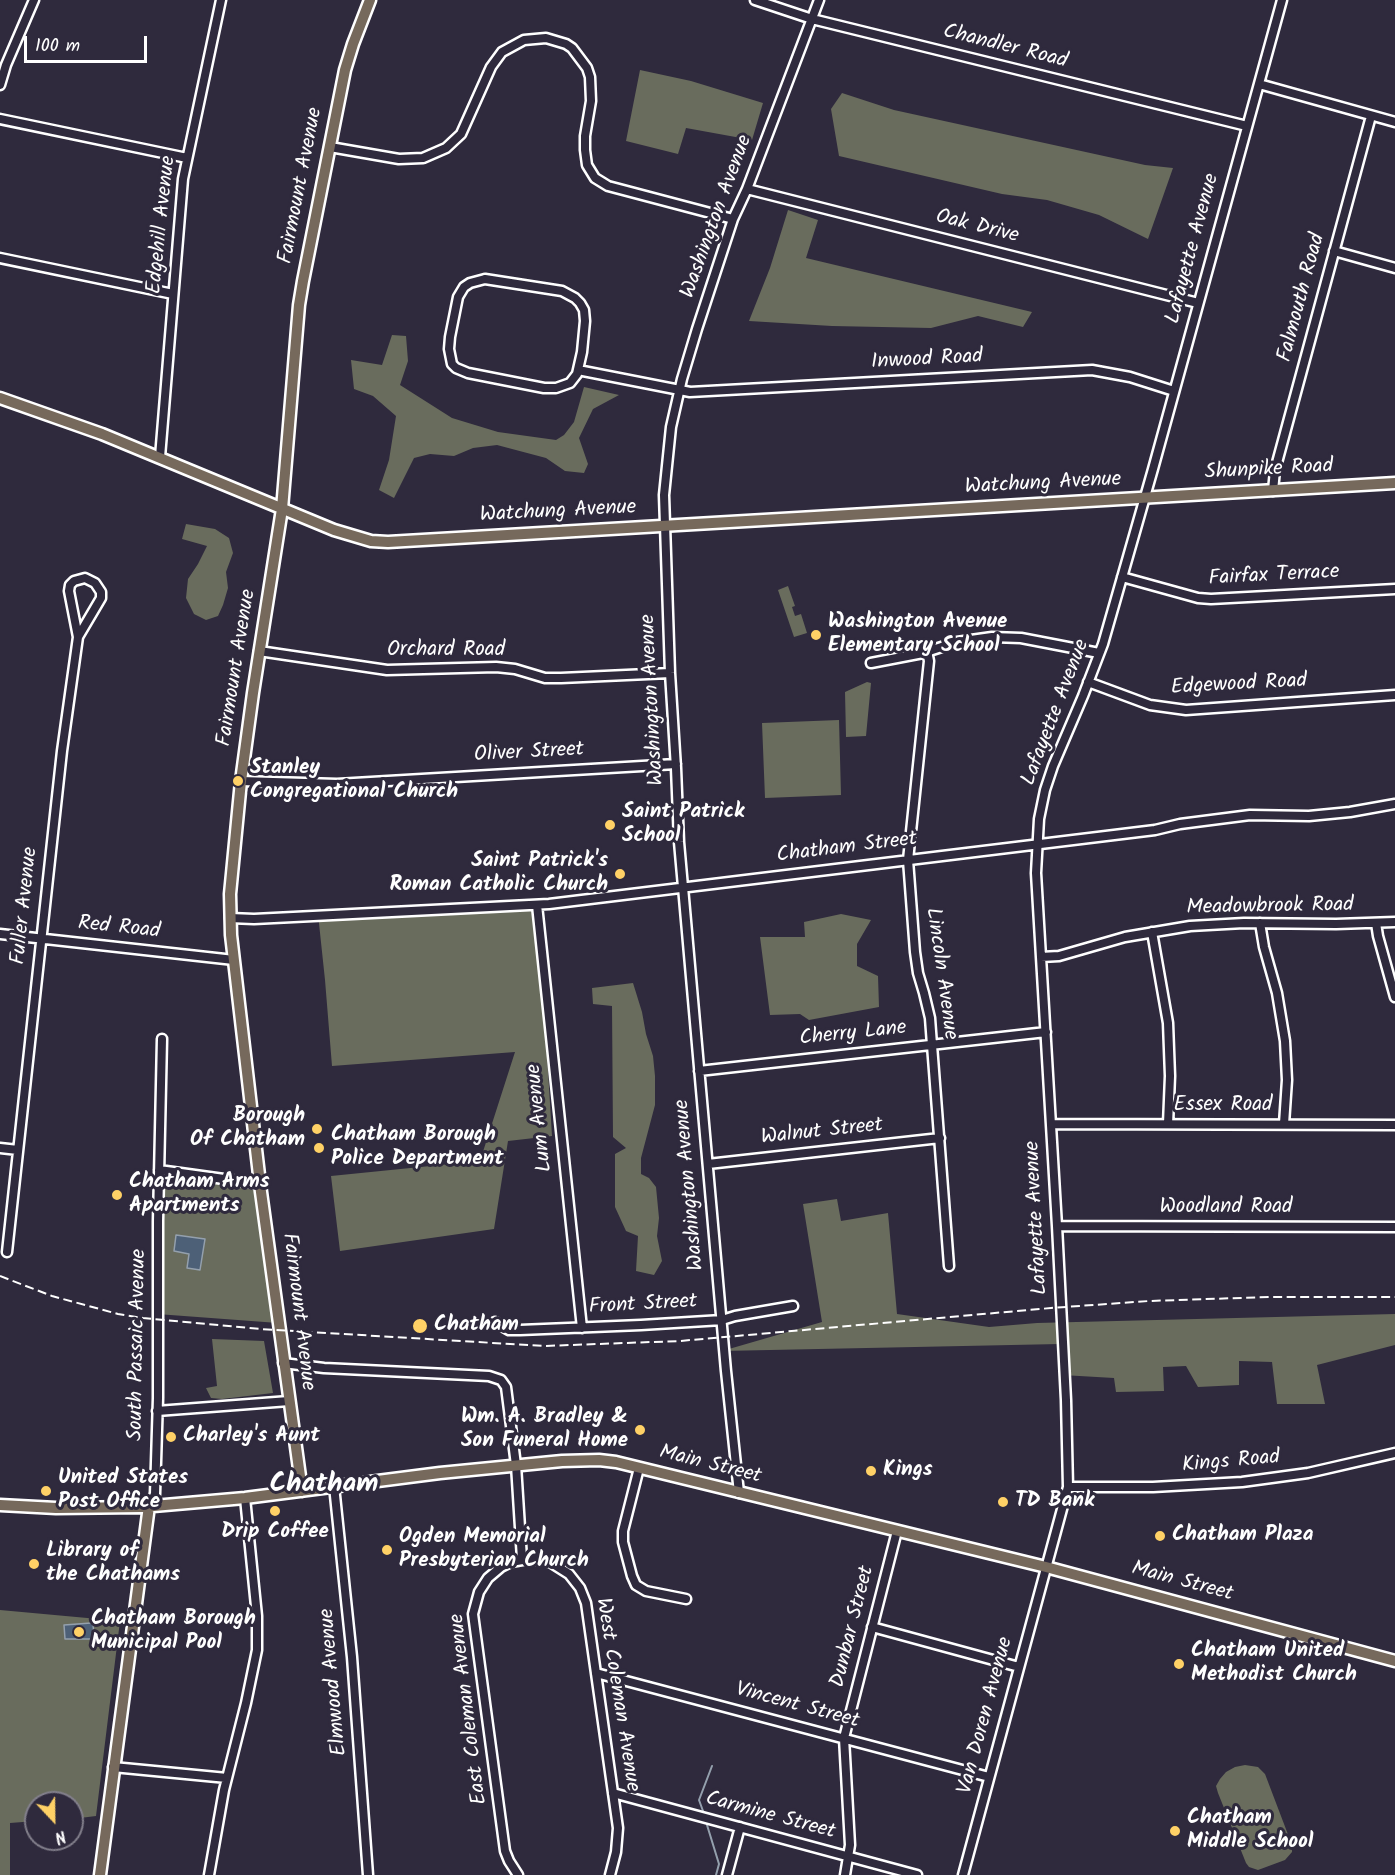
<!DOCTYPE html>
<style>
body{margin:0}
#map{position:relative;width:1395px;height:1875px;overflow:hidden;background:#2f2a3d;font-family:Kalam,sans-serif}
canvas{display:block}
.north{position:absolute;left:24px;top:1791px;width:60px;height:60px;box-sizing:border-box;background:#2f2a3d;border:2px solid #827f8b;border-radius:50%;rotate:158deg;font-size:16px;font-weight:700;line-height:24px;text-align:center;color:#fff}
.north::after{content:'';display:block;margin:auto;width:21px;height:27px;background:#ffd166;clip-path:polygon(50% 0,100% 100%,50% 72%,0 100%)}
.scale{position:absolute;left:24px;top:36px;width:123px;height:27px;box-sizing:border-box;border:3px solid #fff;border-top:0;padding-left:8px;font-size:18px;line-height:21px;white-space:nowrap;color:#fff;-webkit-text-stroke:4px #2f2a3d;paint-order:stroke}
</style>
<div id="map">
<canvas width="1395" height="1875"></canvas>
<div class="north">N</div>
<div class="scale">100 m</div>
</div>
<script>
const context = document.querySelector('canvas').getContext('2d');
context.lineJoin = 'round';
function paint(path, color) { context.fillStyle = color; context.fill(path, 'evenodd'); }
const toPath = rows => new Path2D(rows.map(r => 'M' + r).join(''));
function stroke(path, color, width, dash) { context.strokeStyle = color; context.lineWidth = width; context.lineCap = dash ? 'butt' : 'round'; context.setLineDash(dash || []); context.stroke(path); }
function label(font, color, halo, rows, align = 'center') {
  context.font = font + ' Kalam,sans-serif'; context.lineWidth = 6; context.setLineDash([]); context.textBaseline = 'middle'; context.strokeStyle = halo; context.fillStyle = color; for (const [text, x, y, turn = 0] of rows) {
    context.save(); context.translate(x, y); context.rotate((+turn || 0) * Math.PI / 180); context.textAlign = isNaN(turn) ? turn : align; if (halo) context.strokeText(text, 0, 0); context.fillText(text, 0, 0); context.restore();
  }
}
const green = toPath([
 [640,70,691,81,763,103,752,140,686,128,678,154,626,141],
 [842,93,894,110,1145,165,1173,168,1148,239,1099,215,1047,200,1002,194,839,156,831,109],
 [788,210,818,220,806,258,1032,312,1023,327,978,316,931,328,832,326,749,321,770,268],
 [392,335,406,336,408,361,400,385,452,418,498,432,556,440,564,435,574,422,584,387,619,395,593,409,579,438,588,464,584,473,565,471,546,458,497,445,473,448,454,456,430,454,414,458,394,498,379,490,389,460,396,416,373,396,354,389,351,360,382,365],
 [186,524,215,529,229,538,233,553,226,572,228,588,223,605,218,616,206,620,194,614,186,598,188,579,198,564,207,546,182,539],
 [788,586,795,606,792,607,795,616,801,614,807,633,794,637,778,590],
 [867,682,871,683,866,736,846,737,845,692],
 [839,720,841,795,765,798,762,723],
 [538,906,552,1136,508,1141,494,1229,340,1251,331,1176,480,1161,515,1052,332,1066,325,980,318,914],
 [841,914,871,920,857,944,857,966,878,976,879,1007,809,1020,800,1014,770,1015,760,937,805,937,804,922],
 [633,983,642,1012,646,1034,653,1056,655,1076,655,1105,641,1158,641,1174,649,1178,656,1187,659,1218,657,1236,662,1261,654,1275,636,1271,638,1236,626,1231,615,1207,615,1154,626,1148,613,1137,612,1006,593,1004,592,988],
 [159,1170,260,1185,278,1323,157,1314],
 [837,1199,841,1221,888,1213,897,1314,989,1327,1037,1323,1395,1314,1395,1345,1317,1365,1325,1404,1277,1404,1272,1362,1239,1361,1239,1385,1198,1387,1186,1366,1163,1367,1164,1391,1116,1392,1114,1378,1062,1375,1060,1344,722,1351,822,1322,803,1204],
 [212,1339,264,1341,273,1393,222,1399,211,1398,206,1388,217,1386],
 [0,1610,120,1621,96,1816,72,1819,72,1803,36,1803,36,1821,10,1823,10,1875,0,1875],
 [1245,1765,1258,1767,1265,1774,1292,1845,1292,1852,1285,1860,1258,1870,1249,1867,1246,1863,1218,1793,1216,1786,1220,1779,1226,1772,1235,1767]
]);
const water = toPath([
 [176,1235,205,1239,200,1270,187,1268,189,1254,174,1251,176,1235],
 [91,1623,93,1623,94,1639,65,1639,64,1625,91,1623]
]);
const stream = toPath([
 [703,1811,699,1800,712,1766],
 [707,1825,719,1864,716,1875]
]);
const minor = toPath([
 [755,0,812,19,1247,126],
 [1259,84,1395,122],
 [0,85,6,65,34,0],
 [0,119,187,158],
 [330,147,399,159,423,158,446,148,461,134,491,67,502,52,524,40,546,38,566,44,572,48,587,68,590,77,591,101,585,136,585,150,587,165,595,178,608,186,733,219],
 [747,189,1198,303],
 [1334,251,1395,268],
 [0,258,173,294],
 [485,279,562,291,575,298,580,303,584,310,585,321,582,352,577,374,570,383,556,388,544,388,468,373,456,368,452,364,449,349,450,337,458,297,464,287,470,283,485,279],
 [578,370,690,392,1092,370,1130,377,1174,391],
 [160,457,183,179,221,0],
 [1273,491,1275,470,1371,116],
 [1122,577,1198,598,1211,599,1395,589],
 [259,651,387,670,496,667,515,669,545,678,561,678,670,673],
 [927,651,929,661,908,860,915,952,918,973,924,993,930,1018,932,1045,949,1266],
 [871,663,923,653,957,642,992,637,1021,638,1099,653],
 [1088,682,1150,705,1186,710,1395,695],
 [241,781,337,784,676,764],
 [537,905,582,1328],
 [230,918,254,919,549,904,1155,830,1180,824,1250,815,1309,816,1350,812,1395,804],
 [1260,923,1264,947,1277,993,1285,1041,1287,1080,1284,1124],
 [1376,923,1378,936,1395,997],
 [1152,932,1168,1023,1170,1076,1168,1124],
 [0,934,234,960],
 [1041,957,1059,956,1125,937,1190,926,1244,923,1336,924,1395,922],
 [699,1071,1046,1032],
 [1051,1124,1395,1125],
 [0,1148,18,1150],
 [708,1164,940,1138],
 [159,1170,260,1184],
 [1057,1226,1395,1227],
 [7,1252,62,751,78,637,101,598,101,592,95,583,85,578,74,581,70,585,69,591,78,637],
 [495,1322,509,1330,520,1330,641,1325,722,1320,735,1316,793,1306],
 [283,1363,324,1368,489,1376,501,1380,506,1387,516,1465,522,1559],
 [157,1411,289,1401],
 [639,1468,623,1531,623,1542,632,1576,636,1585,646,1591,686,1599],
 [334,1486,352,1657,368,1875],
 [1068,1487,1153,1487,1242,1482,1308,1473,1395,1453],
 [739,1493,726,1371,679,842,676,768,670,673,664,495,671,427,682,379,697,329,733,219,747,189,819,0],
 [149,1506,155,1494,158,1398,158,1221,162,1039],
 [872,1627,1019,1667],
 [596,1673,989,1777],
 [113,1767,227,1778],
 [613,1793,917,1875],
 [209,1875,224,1790,246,1703,257,1650,257,1616,245,1498],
 [518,1875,509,1861,505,1851,473,1614,479,1592,488,1578,501,1567,511,1562,528,1559,550,1562,569,1574,580,1588,586,1603,618,1828,616,1852,610,1875],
 [727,1875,740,1827],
 [845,1875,850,1845,844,1738,897,1531],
 [963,1875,1068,1487,1066,1400,1057,1226,1036,873,1039,819,1045,790,1053,766,1083,696,1103,644,1153,469,1282,0]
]);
const major = toPath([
 [0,398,102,434,334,530,371,541,388,542,1395,483],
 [302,1491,261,1192,231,935,230,894,241,781,253,693,282,509,299,305,303,281,345,70,353,44,370,0],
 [0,1505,56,1508,142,1507,245,1498,440,1473,562,1461,599,1460,616,1462,1046,1567,1395,1661],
 [100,1875,149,1506]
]);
const rail = toPath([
 [0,1276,52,1296,118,1314,143,1318,260,1329,544,1346,680,1341,1051,1308,1149,1301,1269,1297,1395,1297]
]);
const markers = [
 [816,635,6,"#ffd166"],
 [238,781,6,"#ffd166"],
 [610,825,6,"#ffd166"],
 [620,874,6,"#ffd166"],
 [317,1129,6,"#ffd166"],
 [319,1148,6,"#ffd166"],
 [117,1195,6,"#ffd166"],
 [420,1326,8,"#ffd166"],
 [640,1430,6,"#ffd166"],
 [171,1437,6,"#ffd166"],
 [871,1471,6,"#ffd166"],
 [46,1491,6,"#ffd166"],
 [1003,1502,6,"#ffd166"],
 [275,1511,6,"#ffd166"],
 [1160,1536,6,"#ffd166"],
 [387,1550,6,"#ffd166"],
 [34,1564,6,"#ffd166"],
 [79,1632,6,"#ffd166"],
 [1179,1664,6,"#ffd166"],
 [1175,1831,6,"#ffd166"]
];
const streetNames = [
 ["Chandler Road",1005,48,14],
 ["Fairmount Avenue",302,186,-79],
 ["Washington Avenue",718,217,-70],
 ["Edgehill Avenue",163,225,-84],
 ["Oak Drive",977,228,14],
 ["Lafayette Avenue",1194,249,-75],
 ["Falmouth Road",1303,298,-75],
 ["Inwood Road",927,361,-3],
 ["Shunpike Road",1269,471,-3],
 ["Watchung Avenue",1043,485,-3],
 ["Watchung Avenue",558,513,-3],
 ["Fairfax Terrace",1274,577,-3],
 ["Orchard Road",446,651],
 ["Fairmount Avenue",238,668,-81],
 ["Edgewood Road",1239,686,-3],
 ["Washington Avenue",654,700,-93],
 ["Lafayette Avenue",1057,713,-69],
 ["Oliver Street",529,754,-3],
 ["Chatham Street",847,849,-7],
 ["Fuller Avenue",26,906,-84],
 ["Meadowbrook Road",1270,908,-1],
 ["Red Road",119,929,6],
 ["Lincoln Avenue",940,974,82],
 ["Cherry Lane",853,1035,-6],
 ["Essex Road",1223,1106],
 ["Lum Avenue",541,1118,-96],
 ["Walnut Street",822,1133,-6],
 ["Washington Avenue",691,1185,-95],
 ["Woodland Road",1226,1208],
 ["Lafayette Avenue",1038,1218,-93],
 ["Front Street",643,1306,-3],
 ["Fairmount Avenue",297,1312,83],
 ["South Passaic Avenue",139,1345,-89],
 ["Kings Road",1231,1463,-5],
 ["Main Street",710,1466,14],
 ["Main Street",1182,1583,15],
 ["Dunbar Street",854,1627,-76],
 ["Elmwood Avenue",335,1682,-95],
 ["West Coleman Avenue",616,1695,81],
 ["Vincent Street",797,1707,15],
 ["East Coleman Avenue",470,1709,-97],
 ["Van Doren Avenue",987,1716,-75],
 ["Carmine Street",770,1817,15]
];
const poiNames = [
 ["Washington Avenue",828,623],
 ["Elementary School",828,647],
 ["Stanley",250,769],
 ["Congregational Church",250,793],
 ["Saint Patrick",622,813],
 ["School",622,837],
 ["Saint Patrick's",608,862,"right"],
 ["Roman Catholic Church",608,886,"right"],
 ["Borough",305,1117,"right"],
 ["Of Chatham",305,1141,"right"],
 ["Chatham Borough",331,1136],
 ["Police Department",331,1160],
 ["Chatham Arms",129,1183],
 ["Apartments",129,1207],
 ["Chatham",434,1326],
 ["Wm. A. Bradley &",628,1418,"right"],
 ["Son Funeral Home",628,1442,"right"],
 ["Charley's Aunt",183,1437],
 ["Kings",883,1471],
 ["United States",58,1479],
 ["Post Office",58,1503],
 ["TD Bank",1015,1502],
 ["Drip Coffee",275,1533,"center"],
 ["Chatham Plaza",1172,1536],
 ["Ogden Memorial",399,1538],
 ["Presbyterian Church",399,1562],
 ["Library of",46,1552],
 ["the Chathams",46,1576],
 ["Chatham Borough",91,1620],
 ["Municipal Pool",91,1644],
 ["Chatham United",1191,1652],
 ["Methodist Church",1191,1676],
 ["Chatham",1187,1819],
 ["Middle School",1187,1843]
];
const districtNames = [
 ["Chatham",324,1486]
];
paint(green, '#696c5d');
paint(water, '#4d6077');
stroke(water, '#94a0ad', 1.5);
stroke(stream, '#94a0ad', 2);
stroke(minor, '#fff', 13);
stroke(major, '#fff', 15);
stroke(minor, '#2f2a3d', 8);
stroke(major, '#76695c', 10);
stroke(rail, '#fff', 2, [9, 4.5]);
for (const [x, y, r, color] of markers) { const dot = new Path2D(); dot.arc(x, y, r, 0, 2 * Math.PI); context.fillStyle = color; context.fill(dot); stroke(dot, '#2f2a3d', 2); }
label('21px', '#fff', '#2f2a3d', streetNames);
label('bold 21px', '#fff', '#2f2a3d', poiNames, 'left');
label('bold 27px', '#fff', '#2f2a3d', districtNames);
</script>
